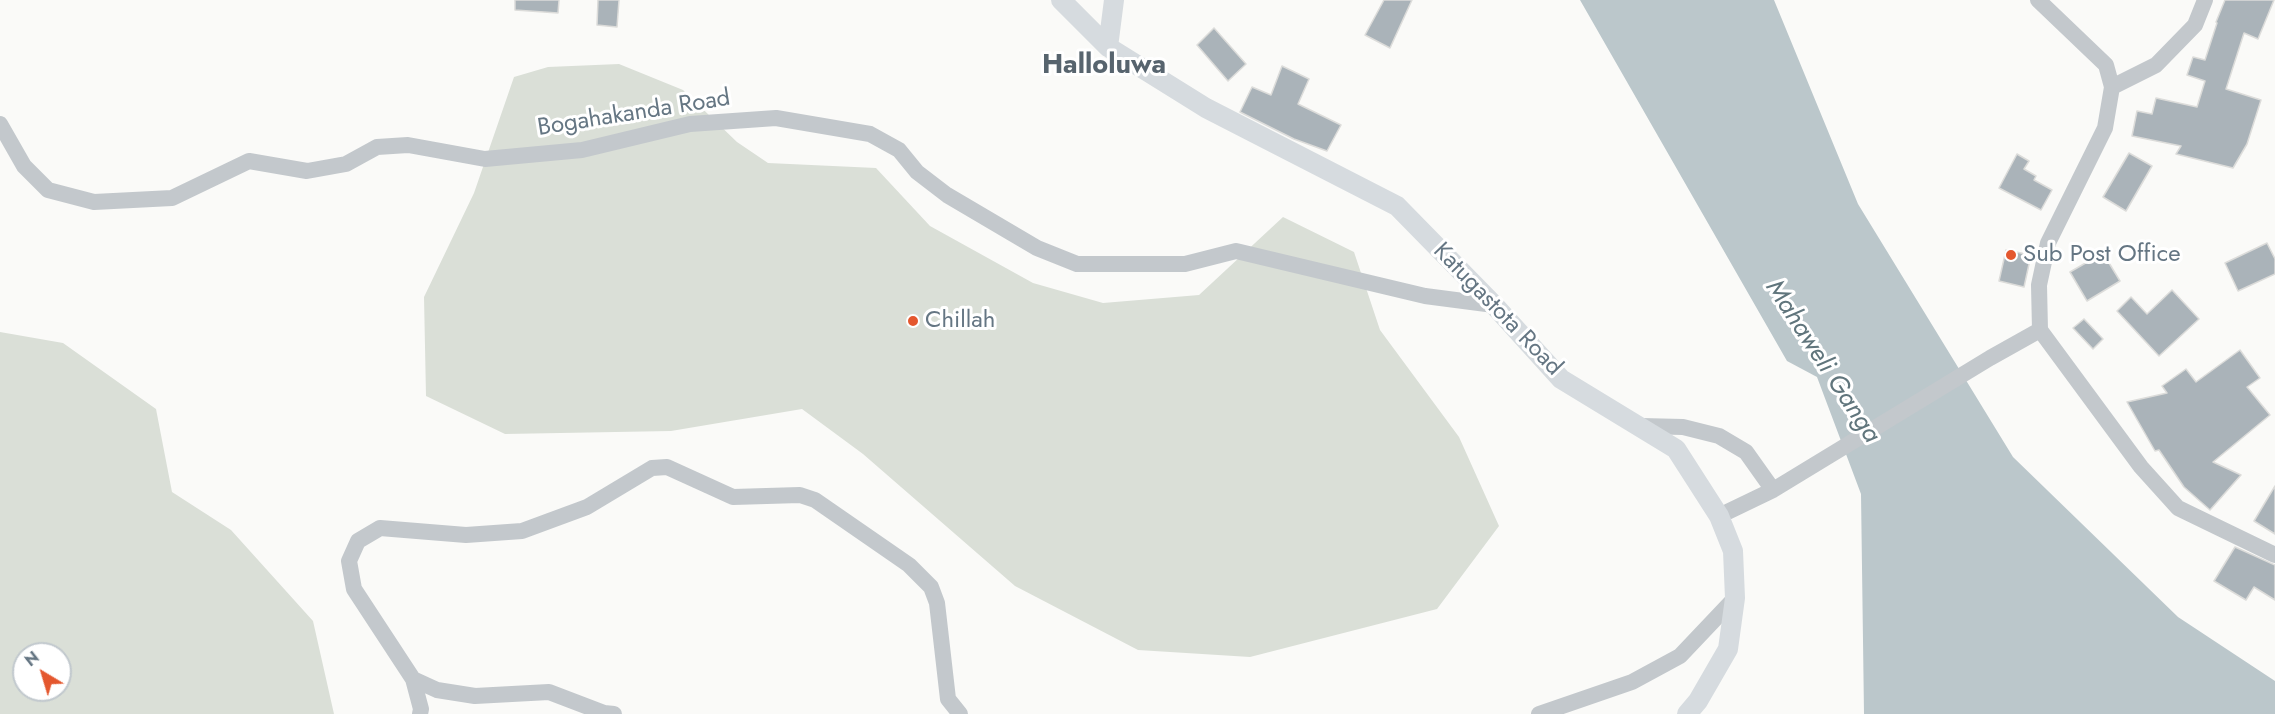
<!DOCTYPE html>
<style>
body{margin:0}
#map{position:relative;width:2275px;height:714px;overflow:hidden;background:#fafaf8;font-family:Jost,sans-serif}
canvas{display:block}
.north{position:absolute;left:12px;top:642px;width:60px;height:60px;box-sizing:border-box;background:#fff;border:2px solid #c1c8cd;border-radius:50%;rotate:322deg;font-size:16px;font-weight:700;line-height:24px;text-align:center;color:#657683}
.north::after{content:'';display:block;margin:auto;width:21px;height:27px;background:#e4572e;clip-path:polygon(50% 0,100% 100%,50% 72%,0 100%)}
</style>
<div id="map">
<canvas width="2275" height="714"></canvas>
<div class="north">N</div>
</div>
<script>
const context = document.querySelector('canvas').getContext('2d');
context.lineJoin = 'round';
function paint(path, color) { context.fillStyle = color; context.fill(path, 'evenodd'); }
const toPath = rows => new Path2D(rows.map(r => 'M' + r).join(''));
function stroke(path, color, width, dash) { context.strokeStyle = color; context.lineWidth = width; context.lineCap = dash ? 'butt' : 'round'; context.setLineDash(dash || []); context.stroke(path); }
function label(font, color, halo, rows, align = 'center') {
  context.font = font + ' Jost,sans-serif'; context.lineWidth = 6; context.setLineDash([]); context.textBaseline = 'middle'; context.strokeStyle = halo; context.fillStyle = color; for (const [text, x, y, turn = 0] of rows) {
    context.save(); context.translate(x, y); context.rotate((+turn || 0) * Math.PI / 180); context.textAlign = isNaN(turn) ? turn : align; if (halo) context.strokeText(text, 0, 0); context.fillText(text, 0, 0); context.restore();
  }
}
const green = toPath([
 [619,64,683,90,737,142,768,163,876,168,930,226,1033,283,1103,303,1199,295,1283,217,1354,252,1380,330,1459,437,1499,526,1437,609,1250,657,1138,650,1015,586,863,454,802,409,671,431,505,434,426,396,424,297,474,193,514,77,548,67],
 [0,332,63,343,156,409,172,492,231,530,313,621,334,714,0,714],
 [24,654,60,654,60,690,24,690]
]);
const water = toPath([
 [1580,0,1774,0,1858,204,2013,457,2178,617,2275,681,2275,714,1864,714,1861,494,1817,377,1787,361]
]);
const building = toPath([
 [515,0,559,0,558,13,515,10,515,0],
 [598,0,619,0,617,27,597,25,598,0],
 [1384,0,1412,0,1390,48,1365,35,1384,0],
 [2225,0,2274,0,2258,39,2244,33,2226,89,2261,100,2247,144,2233,168,2176,154,2181,146,2132,136,2137,111,2152,114,2156,98,2197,107,2205,81,2187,75,2193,57,2205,60,2217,23,2216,22,2225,0],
 [1214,28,1246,64,1228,81,1197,45,1214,28],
 [1282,66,1309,79,1298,104,1341,125,1327,151,1294,139,1240,112,1252,87,1271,95,1282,66],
 [2129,153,2152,166,2126,211,2103,197,2129,153],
 [2017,154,2029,161,2024,169,2036,176,2034,180,2052,190,2041,210,1999,188,2017,154],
 [2267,243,2275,259,2275,274,2238,291,2225,263,2267,243],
 [2006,250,2031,255,2024,287,1999,281,2006,250],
 [2103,253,2120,281,2087,301,2070,272,2103,253],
 [2172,290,2199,319,2159,356,2117,311,2131,297,2147,314,2172,290],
 [2084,319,2103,339,2093,349,2073,328,2084,319],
 [2240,350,2260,378,2247,387,2270,415,2213,462,2241,475,2210,510,2184,487,2159,450,2155,451,2127,402,2167,393,2162,386,2186,369,2196,382,2240,350],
 [2275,486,2275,534,2254,521,2275,486],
 [2235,547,2275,565,2275,600,2254,587,2246,600,2214,581,2235,547]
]);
const minor = toPath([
 [2038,0,2106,65,2112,87,2105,128,2048,243,2039,285,2040,330,2141,467,2178,508,2275,555],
 [2112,87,2156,65,2195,25,2205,0],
 [0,124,24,166,48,190,94,202,172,198,249,161,307,171,346,164,377,147,408,145,485,159,582,150,690,124,776,118,870,134,899,150,917,172,947,195,1037,248,1077,264,1185,264,1236,251,1425,296,1494,305],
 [1641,426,1683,427,1719,436,1746,452,1773,490],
 [1719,516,1773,490,1990,358,2040,330],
 [413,679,437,690,475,696,549,692,604,713,614,714],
 [420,714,421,709,413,679,354,589,349,561,358,541,380,528,466,535,522,531,587,507,652,468,667,467,733,497,800,495,815,500,909,565,931,587,937,603,948,699,960,714],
 [1539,714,1632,682,1680,656,1735,598]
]);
const major = toPath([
 [1061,0,1108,47,1206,108,1397,206,1494,305,1561,379,1676,449,1719,516,1733,551,1735,598,1728,649,1698,701,1687,714],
 [1108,47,1114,0]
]);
const markers = [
 [2011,255,6,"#e4572e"],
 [913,321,6,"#e4572e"]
];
const streetNames = [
 ["Bogahakanda Road",634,114,-9],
 ["Katugastota Road",1497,310,46]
];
const poiNames = [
 ["Sub Post Office",2023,255],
 ["Chillah",925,321]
];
const waterNames = [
 ["Mahaweli Ganga",1822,362,57]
];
const quarterNames = [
 ["Halloluwa",1104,66]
];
paint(green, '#dadfd7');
paint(water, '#bbc7cb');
paint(building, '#aab3b9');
stroke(building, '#dcdcda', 1.5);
stroke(minor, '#c3c8cc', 16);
stroke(major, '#d6dbdf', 20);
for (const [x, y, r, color] of markers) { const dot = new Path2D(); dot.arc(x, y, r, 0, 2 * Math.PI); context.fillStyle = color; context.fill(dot); stroke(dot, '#fff', 2); }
label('24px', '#657683', '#fff', streetNames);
label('24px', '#657683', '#fff', poiNames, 'left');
label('italic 26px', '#60757c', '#fff', waterNames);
label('bold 27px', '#57646e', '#fff', quarterNames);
</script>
